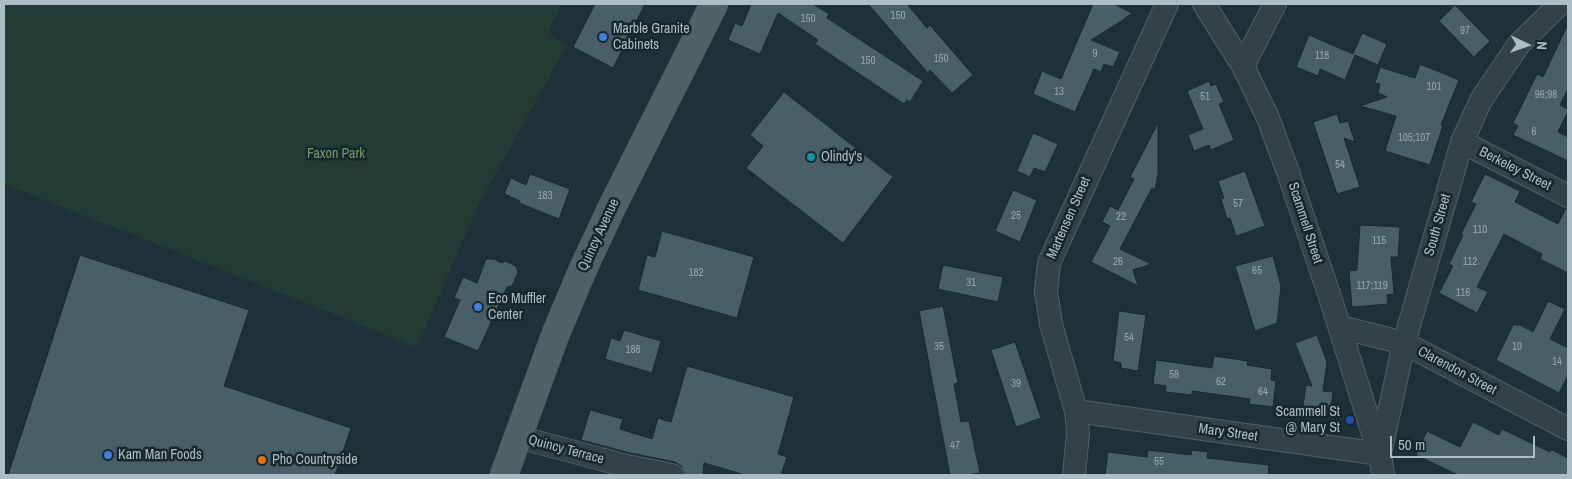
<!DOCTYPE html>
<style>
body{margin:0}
#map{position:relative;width:1572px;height:479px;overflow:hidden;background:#1f3138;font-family:"Archivo Narrow",sans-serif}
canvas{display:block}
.frame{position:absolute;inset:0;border:5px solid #acbec5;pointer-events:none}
.north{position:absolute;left:1502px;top:20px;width:50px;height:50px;-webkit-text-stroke:4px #18272c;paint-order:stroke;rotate:93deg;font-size:14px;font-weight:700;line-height:20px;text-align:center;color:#acbec5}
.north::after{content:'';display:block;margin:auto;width:18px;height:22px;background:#acbec5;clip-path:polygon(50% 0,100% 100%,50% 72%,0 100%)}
.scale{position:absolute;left:1390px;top:436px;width:145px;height:22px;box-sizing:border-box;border:2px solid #acbec5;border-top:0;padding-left:6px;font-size:15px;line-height:18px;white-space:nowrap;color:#acbec5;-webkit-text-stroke:4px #18272c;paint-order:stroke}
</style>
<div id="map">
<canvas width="1572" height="479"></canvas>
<div class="frame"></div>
<div class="north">N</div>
<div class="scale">50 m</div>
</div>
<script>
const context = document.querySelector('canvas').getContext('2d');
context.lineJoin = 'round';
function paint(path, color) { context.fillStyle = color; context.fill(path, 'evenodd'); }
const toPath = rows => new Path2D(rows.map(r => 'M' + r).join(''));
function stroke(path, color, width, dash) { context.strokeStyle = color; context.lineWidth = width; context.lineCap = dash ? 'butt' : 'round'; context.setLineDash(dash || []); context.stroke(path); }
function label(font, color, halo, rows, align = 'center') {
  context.font = font + ' "Archivo Narrow",sans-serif'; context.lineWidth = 5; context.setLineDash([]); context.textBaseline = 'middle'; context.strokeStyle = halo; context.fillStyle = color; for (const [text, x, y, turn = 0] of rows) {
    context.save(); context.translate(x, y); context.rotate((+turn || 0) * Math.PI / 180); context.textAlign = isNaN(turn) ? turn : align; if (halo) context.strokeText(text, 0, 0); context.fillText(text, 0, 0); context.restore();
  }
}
const green = toPath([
 [4,4,562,4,548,32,567,45,479,204,417,347,4,184]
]);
const building = toPath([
 [595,4,645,4,613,68,573,47,595,4],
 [751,4,813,4,829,14,827,18,923,81,910,102,907,100,904,104,815,44,818,40,778,13,760,54,728,40,735,23,742,26,751,4],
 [868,4,907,4,927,28,930,25,973,75,952,93,930,70,928,73,868,4],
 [1093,4,1114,4,1132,13,1123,20,1091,40,1120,52,1113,67,1104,64,1101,72,1094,69,1075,112,1033,94,1042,71,1061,79,1093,4],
 [1455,5,1490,41,1474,57,1439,21,1455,5],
 [1568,24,1568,89,1560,105,1568,109,1568,111,1558,132,1568,137,1568,161,1513,135,1518,126,1513,123,1537,74,1543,77,1568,24],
 [1362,33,1387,44,1378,65,1355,55,1345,80,1320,69,1318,76,1296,67,1309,35,1353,54,1362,33],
 [1420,64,1459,80,1441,125,1443,125,1430,165,1385,151,1396,116,1360,106,1387,97,1378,93,1380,84,1375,83,1380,67,1415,78,1420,64],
 [1209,81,1211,86,1216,84,1224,102,1219,104,1234,140,1211,150,1209,145,1194,151,1188,135,1203,129,1187,91,1209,81],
 [784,92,893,177,843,243,746,168,763,146,750,135,784,92],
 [1337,114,1340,123,1348,121,1355,142,1344,138,1360,187,1337,194,1313,122,1337,114],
 [1158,123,1158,173,1155,190,1152,188,1120,249,1151,264,1133,270,1138,286,1091,262,1110,226,1102,222,1110,206,1118,210,1134,179,1130,177,1158,123],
 [1033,133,1058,144,1045,172,1034,168,1030,177,1017,171,1033,133],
 [1245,171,1265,226,1236,236,1230,218,1227,219,1221,199,1224,198,1218,181,1245,171],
 [530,174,570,189,559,219,519,203,520,201,504,194,511,178,526,185,530,174],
 [1485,174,1520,191,1515,202,1558,224,1566,208,1568,209,1568,273,1540,259,1542,254,1504,234,1477,287,1488,292,1477,313,1439,293,1453,266,1449,264,1463,235,1461,234,1476,204,1471,202,1485,174],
 [1013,190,1037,200,1020,242,995,231,1013,190],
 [1360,225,1400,227,1398,257,1391,257,1394,294,1387,295,1388,304,1352,307,1349,271,1357,270,1360,225],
 [662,231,754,257,737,318,638,290,647,255,655,257,662,231],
 [80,255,249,310,224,386,351,428,335,475,8,475,80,255],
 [1273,256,1281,286,1277,323,1255,331,1235,266,1273,256],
 [486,259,494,259,502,263,505,261,516,266,518,272,512,286,507,287,478,351,444,337,460,300,454,298,463,277,477,283,486,259],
 [943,265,1003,277,998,302,938,289,943,265],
 [1548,301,1565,309,1550,339,1568,348,1568,375,1559,393,1496,360,1513,325,1520,325,1533,332,1548,301],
 [943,306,958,383,954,384,961,422,969,421,980,473,968,475,950,475,919,311,943,306],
 [1119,311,1146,315,1138,371,1121,368,1121,363,1113,361,1119,311],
 [624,330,661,341,652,373,605,359,611,338,620,341,624,330],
 [1317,335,1327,362,1323,391,1333,392,1330,415,1302,412,1306,385,1312,386,1295,343,1317,335],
 [1015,342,1041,418,1016,427,991,350,1015,342],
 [1214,356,1248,361,1247,365,1272,369,1271,380,1276,381,1273,407,1249,404,1250,399,1192,391,1192,395,1165,392,1166,386,1153,384,1156,360,1212,368,1214,356],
 [687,366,794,397,778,454,787,457,781,475,745,475,704,463,703,475,685,475,681,466,675,462,630,453,581,440,590,410,623,419,620,429,652,439,658,418,671,422,687,366],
 [1473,422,1499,435,1502,429,1550,452,1552,450,1568,458,1568,475,1458,475,1416,455,1427,431,1460,447,1473,422],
 [1148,450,1191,455,1192,450,1208,452,1207,458,1269,465,1268,475,1105,475,1108,452,1147,457,1148,450]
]);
const minor = toPath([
 [1204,4,1243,66,1268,118,1288,172,1330,297,1379,453],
 [1243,66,1275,4],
 [1462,142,1568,196],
 [1340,327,1404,343,1568,429],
 [1076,411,1380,454],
 [518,437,627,466,672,475],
 [1074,475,1078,433,1076,411,1051,324,1046,291,1049,263,1167,4],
 [1383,475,1380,454,1404,343,1462,142,1481,100,1519,44,1560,4]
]);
const major = toPath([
 [504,475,556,333,583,269,612,207,714,4]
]);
const markers = [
 [603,37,5,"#3f7fe0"],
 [811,157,5,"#0f9aa8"],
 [478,307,5,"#3f7fe0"],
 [1350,420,5,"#1a4fb4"],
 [108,455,5,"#3f7fe0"],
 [262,460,5,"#e8710a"]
];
const numberNames = [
 ["150",898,16],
 ["150",808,19],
 ["97",1465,31],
 ["9",1095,54],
 ["118",1322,56],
 ["150",941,59],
 ["150",868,61],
 ["101",1434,87],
 ["13",1059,92],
 ["96;98",1546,95],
 ["51",1205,97],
 ["6",1534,132],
 ["105;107",1414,138],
 ["54",1340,165],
 ["183",545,196],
 ["57",1238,204],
 ["25",1016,216],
 ["22",1121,217],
 ["110",1480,230],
 ["115",1379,241],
 ["26",1118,262],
 ["112",1470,262],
 ["65",1257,271],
 ["182",696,273],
 ["31",971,283],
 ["117;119",1372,286],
 ["116",1463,293],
 ["54",1129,338],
 ["35",939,347],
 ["10",1517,347],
 ["188",633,350],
 ["14",1557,362],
 ["58",1174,375],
 ["62",1221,382],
 ["39",1016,384],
 ["64",1263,392],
 ["47",955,446],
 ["55",1159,462]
];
const poiNames = [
 ["Marble Granite",613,29],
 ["Cabinets",613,45],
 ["Olindy's",821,157],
 ["Eco Muffler",488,299],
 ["Center",488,315],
 ["Scammell St",1340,412,"right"],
 ["@ Mary St",1340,428,"right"],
 ["Kam Man Foods",118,455],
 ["Pho Countryside",272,460]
];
const parkNames = [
 ["Faxon Park",336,154]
];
const streetNames = [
 ["Berkeley Street",1515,169,27],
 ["Martensen Street",1069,218,-66],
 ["Scammell Street",1305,223,72],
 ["South Street",1438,225,-74],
 ["Quincy Avenue",599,235,-65],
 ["Clarendon Street",1457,371,28],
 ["Mary Street",1228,433,8],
 ["Quincy Terrace",566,450,15]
];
paint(green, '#223b35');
paint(building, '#495f67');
stroke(building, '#1a292e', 1);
stroke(minor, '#506066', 24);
stroke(major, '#3f4e55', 29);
stroke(minor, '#324248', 22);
stroke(major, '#506268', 28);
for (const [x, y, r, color] of markers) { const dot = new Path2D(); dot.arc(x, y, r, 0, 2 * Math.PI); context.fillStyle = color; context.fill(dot); stroke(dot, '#18272c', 2); }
label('11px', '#93a6ae', null, numberNames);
label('14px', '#acbec5', '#18272c', poiNames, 'left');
label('14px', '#6f9b6b', '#18272c', parkNames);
label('14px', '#acbec5', '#18272c', streetNames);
</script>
